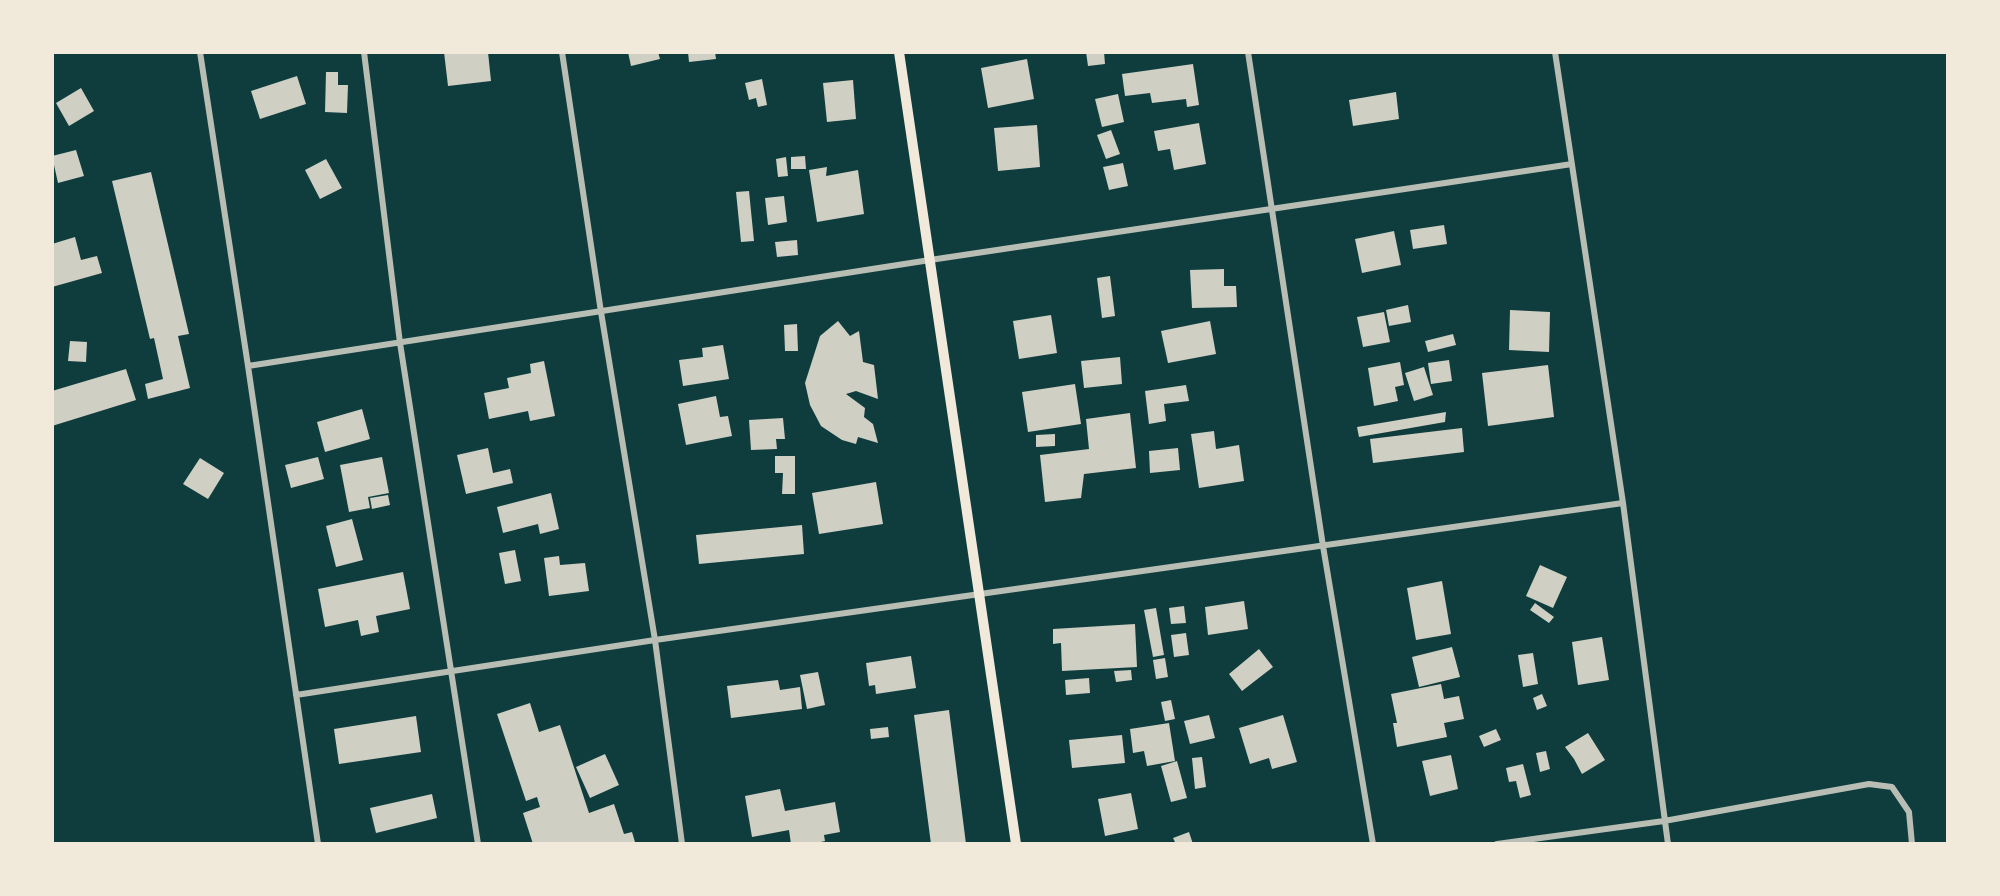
<!DOCTYPE html>
<style>
body{margin:0}
#map{position:relative;width:2000px;height:896px;overflow:hidden;background:#0f3d3e;font-family:Quicksand,sans-serif}
canvas{display:block}
.frame{position:absolute;inset:0;border:54px solid #f1e9da;pointer-events:none}
</style>
<div id="map">
<canvas width="2000" height="896"></canvas>
<div class="frame"></div>
</div>
<script>
const context = document.querySelector('canvas').getContext('2d');
context.lineJoin = 'round';
function paint(path, color) { context.fillStyle = color; context.fill(path, 'evenodd'); }
const toPath = rows => new Path2D(rows.map(r => 'M' + r).join(''));
function stroke(path, color, width, dash) { context.strokeStyle = color; context.lineWidth = width; context.lineCap = dash ? 'butt' : 'round'; context.setLineDash(dash || []); context.stroke(path); }
const building = toPath([
 [444,52,488,52,491,81,448,86],
 [628,52,658,52,660,59,631,66],
 [688,52,715,52,716,59,689,62],
 [1086,52,1104,52,1105,64,1088,66],
 [1027,59,1034,99,988,108,981,68],
 [1193,64,1199,105,1187,107,1186,99,1152,103,1150,93,1125,96,1122,74],
 [326,72,338,72,338,85,348,85,347,113,325,112],
 [297,76,306,104,260,119,251,91],
 [762,79,767,105,758,107,756,98,749,100,745,83],
 [853,80,856,119,827,122,823,83],
 [81,88,94,111,69,126,56,103],
 [1396,92,1399,119,1353,126,1349,100],
 [1118,94,1124,122,1102,127,1095,99],
 [1199,123,1206,164,1174,170,1170,149,1158,151,1154,131],
 [1037,125,1040,167,998,171,994,128],
 [1111,130,1120,154,1106,159,1097,135],
 [76,150,84,176,58,183,52,156],
 [805,156,806,169,791,169,791,157],
 [786,157,788,176,778,177,776,159],
 [326,159,342,188,320,199,305,170],
 [1123,163,1128,186,1109,190,1103,167],
 [827,167,826,176,858,170,864,214,817,222,809,170],
 [151,172,189,334,178,336,190,388,148,399,145,384,163,379,154,338,150,339,112,181],
 [749,191,754,241,741,242,736,192],
 [784,196,787,222,768,225,765,198],
 [1444,225,1447,244,1413,249,1410,230],
 [1394,231,1401,265,1362,273,1355,239],
 [75,237,81,260,97,256,102,273,52,287,52,244],
 [797,240,798,255,777,257,775,242],
 [1224,269,1224,286,1236,286,1237,307,1192,308,1190,270],
 [1110,276,1115,316,1102,318,1097,278],
 [1408,305,1411,322,1389,326,1386,310],
 [1510,310,1550,312,1549,352,1509,350],
 [1384,312,1390,342,1363,347,1357,317],
 [1051,315,1057,353,1019,359,1013,321],
 [838,321,850,336,859,331,863,362,874,365,878,399,856,391,846,394,865,408,864,417,873,424,878,443,858,437,856,444,842,440,821,426,810,405,805,383,820,336],
 [1210,321,1216,354,1168,363,1161,331],
 [797,324,798,351,785,351,784,325],
 [1453,334,1456,345,1428,352,1425,341],
 [70,341,87,342,86,362,68,361],
 [723,345,729,379,683,386,679,360,703,357,702,348],
 [1120,357,1122,384,1084,388,1081,361],
 [1449,360,1452,381,1431,384,1428,363],
 [544,361,555,416,530,421,528,411,489,419,484,393,509,388,507,378,531,373,530,364],
 [1400,362,1404,385,1395,387,1398,401,1374,406,1368,368],
 [1548,365,1554,417,1488,426,1482,373],
 [1424,367,1433,395,1414,401,1405,373],
 [126,369,136,400,52,426,52,391],
 [1075,384,1081,424,1028,432,1022,392],
 [1186,385,1189,401,1164,404,1166,421,1149,424,1145,391],
 [716,396,720,417,728,416,732,436,686,445,678,404],
 [362,409,370,439,325,452,317,422],
 [1446,412,1445,422,1359,437,1357,427],
 [1130,413,1136,468,1084,474,1081,498,1045,502,1040,455,1089,449,1086,419],
 [783,418,785,439,776,439,777,449,751,450,749,420],
 [1462,428,1464,452,1373,463,1370,439],
 [1214,431,1216,449,1239,445,1244,481,1199,488,1191,434],
 [1055,434,1055,446,1036,447,1036,435],
 [488,448,493,473,510,469,513,483,466,494,457,455],
 [1178,448,1180,470,1150,473,1149,451],
 [775,456,795,456,795,494,782,494,783,473,775,473],
 [318,457,324,479,291,488,285,465],
 [382,457,389,493,368,497,370,508,349,512,340,465],
 [200,458,224,473,208,499,183,484],
 [876,482,883,524,819,534,812,493],
 [551,493,559,529,540,534,538,524,503,533,497,507],
 [388,495,390,505,372,509,370,498],
 [352,519,363,560,336,567,326,526],
 [802,525,804,554,699,564,696,535],
 [515,550,521,581,505,584,499,553],
 [559,556,560,565,585,563,589,591,549,596,544,558],
 [1540,565,1567,577,1553,608,1526,596],
 [403,572,410,609,376,616,379,632,361,636,358,620,325,627,318,589],
 [1442,581,1451,634,1416,640,1407,588],
 [1244,601,1248,629,1208,635,1205,607],
 [1535,603,1554,617,1549,623,1530,610],
 [1184,606,1186,623,1171,624,1169,608],
 [1156,608,1164,655,1153,657,1144,610],
 [1135,624,1137,667,1062,671,1061,643,1053,644,1053,629],
 [1186,633,1189,655,1174,657,1171,635],
 [1602,637,1609,680,1578,685,1572,642],
 [1452,647,1460,677,1419,687,1412,657],
 [1259,649,1273,667,1242,691,1229,674],
 [1533,653,1538,684,1523,687,1518,655],
 [911,656,916,688,876,694,875,685,869,686,866,663],
 [1165,658,1168,677,1156,679,1153,660],
 [1131,670,1132,680,1116,682,1114,671],
 [818,672,825,705,807,709,800,675],
 [1089,678,1090,693,1066,695,1065,680],
 [778,680,780,690,800,687,802,709,731,718,727,686],
 [1441,684,1444,699,1459,696,1464,719,1444,723,1447,737,1397,747,1393,723,1397,723,1391,694],
 [1542,694,1547,706,1537,710,1533,698],
 [1171,700,1175,719,1165,721,1161,702],
 [530,703,539,732,560,725,589,813,614,804,624,834,632,832,635,842,630,844,533,844,523,813,540,807,537,797,526,801,497,714],
 [949,710,966,844,931,844,914,715],
 [1209,715,1215,738,1190,744,1184,721],
 [1283,715,1297,762,1272,769,1269,758,1250,764,1239,728],
 [416,716,421,752,339,764,334,729],
 [1169,723,1175,761,1147,766,1144,751,1133,753,1130,729],
 [888,727,889,737,871,739,870,729],
 [1496,729,1501,740,1484,747,1479,736],
 [1588,733,1605,760,1582,774,1574,759,1565,747],
 [1122,735,1125,763,1072,768,1069,740],
 [1546,751,1550,769,1540,772,1536,753],
 [605,754,619,785,590,798,576,767],
 [1451,755,1458,789,1430,796,1422,761],
 [1202,757,1206,787,1195,789,1192,758],
 [1177,761,1187,798,1171,802,1161,766],
 [1523,764,1531,795,1520,798,1516,781,1509,782,1506,768],
 [780,789,785,811,835,802,840,832,824,835,825,841,813,844,791,844,789,830,752,837,745,796],
 [1131,793,1138,829,1105,836,1098,799],
 [432,794,437,818,376,833,370,808],
 [1189,832,1193,844,1176,844,1173,838]
]);
const minor = toPath([
 [200,52,248,366,318,844],
 [364,52,400,343,478,844],
 [562,52,601,312,655,640,682,844],
 [1248,52,1323,546,1373,844],
 [1555,52,1623,503,1668,844],
 [248,366,930,260,1572,164],
 [296,695,655,640,1623,503],
 [1497,844,1664,821,1869,784,1892,787,1909,812,1912,844]
]);
const secondary = toPath([
 [899,52,1016,844]
]);
paint(building, '#cfcfc3');
stroke(minor, '#b8beb3', 6);
stroke(secondary, '#f1e9da', 10);
</script>
